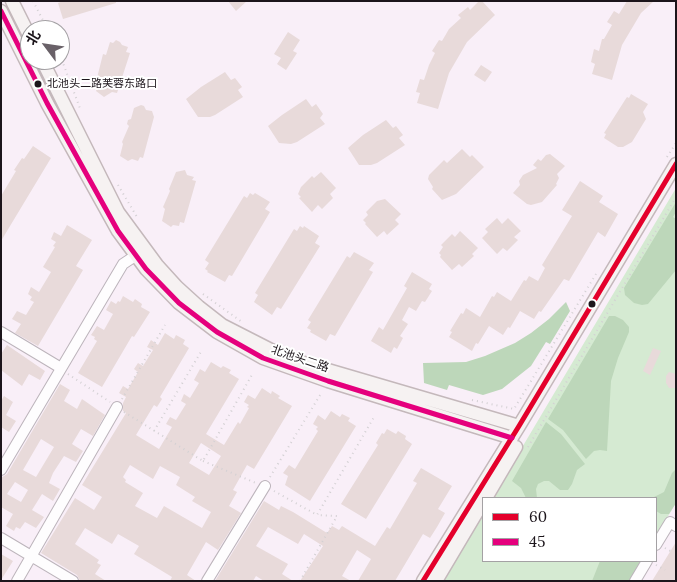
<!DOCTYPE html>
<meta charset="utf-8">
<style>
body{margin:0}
#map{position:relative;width:677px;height:582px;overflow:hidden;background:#f9eff8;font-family:Lora,"Noto Sans SC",serif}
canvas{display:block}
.frame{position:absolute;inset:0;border:2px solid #1c151b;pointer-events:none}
.legend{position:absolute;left:482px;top:497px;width:175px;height:65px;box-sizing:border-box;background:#fff;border:1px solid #a4a1a4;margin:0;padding:6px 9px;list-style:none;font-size:15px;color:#1c151b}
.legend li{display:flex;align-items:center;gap:10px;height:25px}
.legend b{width:25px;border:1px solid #a4a1a4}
.north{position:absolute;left:20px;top:20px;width:50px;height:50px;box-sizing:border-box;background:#fff;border:1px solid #a4a1a4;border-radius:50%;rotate:301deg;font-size:14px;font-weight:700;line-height:20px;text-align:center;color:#1c151b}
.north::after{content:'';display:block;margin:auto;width:18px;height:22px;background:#696168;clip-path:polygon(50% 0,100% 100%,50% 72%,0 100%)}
</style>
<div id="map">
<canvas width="677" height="582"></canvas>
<div class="frame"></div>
<ul class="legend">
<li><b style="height:6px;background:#e4002b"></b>60</li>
<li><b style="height:6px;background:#e5007d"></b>45</li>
</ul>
<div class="north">北</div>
</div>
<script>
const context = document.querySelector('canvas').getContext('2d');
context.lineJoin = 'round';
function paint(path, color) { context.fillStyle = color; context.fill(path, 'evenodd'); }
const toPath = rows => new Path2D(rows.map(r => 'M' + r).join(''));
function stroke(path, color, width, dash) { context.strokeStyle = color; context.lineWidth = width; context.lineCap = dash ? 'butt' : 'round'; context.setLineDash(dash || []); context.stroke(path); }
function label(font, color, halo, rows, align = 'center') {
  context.font = font + ' Lora,"Noto Sans SC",serif'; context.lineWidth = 4; context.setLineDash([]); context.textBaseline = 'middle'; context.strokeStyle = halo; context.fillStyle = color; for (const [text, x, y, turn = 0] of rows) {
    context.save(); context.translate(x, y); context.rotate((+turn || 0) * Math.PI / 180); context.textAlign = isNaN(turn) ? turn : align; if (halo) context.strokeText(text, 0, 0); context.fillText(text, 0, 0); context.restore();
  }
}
const green = toPath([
 [676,188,676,503,656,536,656,498,492,498],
 [483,512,483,561,641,561,629,581,443,581]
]);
const forest = toPath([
 [676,202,676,212,673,217,676,219,676,270,648,304,642,305,634,303,625,295,624,288],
 [566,302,570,311,550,344,546,342,531,366,502,389,483,395,449,385,447,390,424,383,423,363,466,362,485,356,515,343,531,333,549,319],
 [609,316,615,316,623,320,629,327,629,332,618,358,611,381,607,451,600,450,594,451,586,459,563,430,548,419],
 [546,422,561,434,585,464,577,470,572,484,568,490,560,490,549,481,544,481,538,484,536,489,537,498,526,498,521,488,512,481],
 [676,469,676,503,669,514,661,514,656,511,656,498,652,498,664,492,672,473],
 [600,561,641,561,629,581,592,581]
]);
const building = toPath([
 [63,1,116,1,116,3,63,19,58,3],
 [228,1,247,1,236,11],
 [479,1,482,1,495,15,467,42,449,73,438,109,417,103,420,93,416,92,420,79,424,80,429,65,435,53,432,51,439,40,442,41,449,29,461,18,458,15,468,7,470,10],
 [627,1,654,1,641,13,622,45,612,80,592,74,595,64,591,62,594,49,599,51,602,39,604,39,612,25,607,22,614,11,619,14],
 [288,32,300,40,293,51,297,53,286,70,277,64,281,58,274,54],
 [116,40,120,42,122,45,128,47,126,52,130,53,117,93,112,92,104,97,96,91,100,80,97,78,103,54,106,55,110,42,113,43],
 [481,65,492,72,485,82,474,75],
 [225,72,231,80,235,78,242,87,238,90,243,97,215,115,210,117,198,117,186,99,201,87],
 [631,94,648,104,643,112,646,119,632,142,623,147,618,147,604,138,606,134,604,133,625,100,627,97,629,98],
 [306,99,312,107,316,104,323,114,320,118,325,124,297,142,291,144,279,143,268,126,282,115],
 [141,105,144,106,146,110,152,111,154,117,143,158,140,157,138,161,132,159,128,161,120,156,123,144,122,142,129,126,127,124,128,120,131,119,134,108],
 [386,120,393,128,396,126,403,135,399,138,405,145,377,163,371,165,359,165,348,148,363,135],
 [33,146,51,158,1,241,1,196,16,171,14,170,22,158,24,159],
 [462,149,470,157,472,155,484,167,456,194,442,200,432,189,433,187,428,179,429,175,444,160,447,163],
 [550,154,565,166,557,174,559,178,556,184,557,185,542,202,531,205,527,204,513,193,520,185,519,181,523,175,537,168,533,165,538,159,541,161,546,155],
 [185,170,187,175,194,177,192,180,196,181,184,223,180,222,179,226,173,225,171,227,162,221,165,209,163,207,170,191,169,189,176,172],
 [321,172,336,188,330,194,333,198,322,209,318,205,312,212,299,198,301,197,298,194,301,187,312,176,314,178],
 [580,181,603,196,599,202,618,214,605,237,598,232,569,281,564,279,541,312,539,311,534,319,520,311,510,328,508,327,503,335,489,326,478,344,476,343,472,351,449,337,452,332,450,331,461,313,463,314,466,308,480,317,492,296,494,297,497,292,511,301,524,280,526,281,529,276,538,281,545,268,542,265,572,216,562,210],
 [250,193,253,195,255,193,270,202,265,209,270,212,232,276,229,275,225,282,207,272,208,271,205,269,209,263,205,260,244,196,247,198],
 [385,199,401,214,395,220,399,224,387,235,384,231,377,237,365,224,366,223,363,220,368,215,366,212,377,201],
 [497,218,502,224,508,218,521,231,514,237,518,240,507,251,503,248,497,254,482,238,488,232,485,229],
 [67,225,92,240,76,266,83,270,38,346,15,333,21,324,12,319,17,311,26,315,34,302,30,300,32,297,28,294,31,287,39,292,51,272,43,267,55,247,53,246,56,242,51,239,54,232,61,236],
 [300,226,303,228,304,226,319,236,315,243,320,246,281,309,277,307,272,315,254,302,258,295,255,293,294,229,297,231],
 [460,231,478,248,472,254,474,256,462,267,459,264,452,270,440,257,441,255,439,253,443,247,441,245,452,234,455,237],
 [354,252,374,263,369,270,373,272,335,336,330,334,326,341,310,332,311,330,307,328,311,322,308,320,347,256,350,258],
 [412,272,432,284,429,289,432,291,425,302,422,301,416,311,409,307,402,320,408,324,400,336,403,338,397,349,394,347,391,353,371,341,379,327,383,330,407,288,404,286],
 [123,296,133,302,135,299,142,304,141,307,150,312,134,337,132,336,102,387,78,373,97,341,94,339,95,337,91,335,97,326,104,330,113,314,106,310,111,301,116,304,118,301,120,302],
 [165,333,174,339,176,335,185,340,183,344,189,348,160,397,162,399,157,407,154,405,136,435,159,449,172,427,166,424,170,417,176,420,186,404,181,401,184,394,190,398,199,383,194,380,200,369,205,372,211,362,221,368,223,366,231,370,229,373,239,379,206,434,224,445,238,422,240,424,249,408,247,407,249,405,244,402,248,395,255,399,262,388,271,394,272,391,280,396,278,398,292,406,254,469,247,465,233,490,237,492,229,506,241,513,218,550,206,542,187,575,196,581,170,581,172,577,134,554,139,546,118,534,112,544,85,528,75,544,99,560,97,563,101,565,95,574,106,581,80,581,77,575,41,553,75,498,94,510,102,497,82,485,126,413,123,411,123,403,126,397,119,393,123,386,128,389,138,372,134,369,138,363,143,366,153,350,147,347,151,340,158,345],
 [201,443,221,456,209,475,189,463],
 [130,465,153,479,160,466,180,477,176,485,195,497,192,501,211,512,202,528,164,506,157,518,135,506,143,493,125,482,126,480,123,477],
 [7,345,45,371,40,380,29,374,22,386,1,370,1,354],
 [653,348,661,351,650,375,643,371],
 [669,372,676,374,676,388,669,388,666,383,666,376],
 [60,384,70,390,64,401,77,409,82,399,105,415,93,436,81,429,72,444,83,451,76,462,64,456,53,473,49,483,60,489,53,501,42,494,32,510,44,517,36,528,25,522,20,529,16,527,14,531,6,526,13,514,1,507,1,478,7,474],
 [41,439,54,447,36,477,23,470],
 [15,482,28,490,21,502,7,494],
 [4,396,13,402,6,415,16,421,9,432,1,427,1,401],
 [331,411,340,417,342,414,350,418,348,421,356,426,310,501,285,485,288,476,283,473,289,465,295,469,318,431,316,429,318,427,313,424,318,415,325,420],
 [387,429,396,434,398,431,406,436,405,439,412,444,366,519,341,504,378,445,376,443,382,433,384,434],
 [421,468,452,486,438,509,445,513,437,527,430,538,423,534,395,581,358,581,371,559,357,550,342,576,351,581,300,581,323,546,304,534,298,544,268,527,256,546,288,564,282,574,293,581,264,581,256,576,253,581,215,581,264,501,279,510,281,506,293,512,327,533,332,526,339,530,342,526,375,546,387,527,390,529,417,483,413,481],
 [676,542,676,581,652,581],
 [1,554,13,561,1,580]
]);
const path = toPath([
 [33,1,48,30],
 [60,55,81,111],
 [667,157,676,143],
 [118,185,137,217],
 [203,294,242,322],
 [68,374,110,402],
 [122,399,165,325],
 [472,400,514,409,596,274],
 [124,412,203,461,253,373],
 [154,431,202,350],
 [528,447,676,197],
 [203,461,256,483],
 [270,477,322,392],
 [274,491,317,515,374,417],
 [665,548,672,552],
 [656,565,665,570],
 [300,581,337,516,317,515]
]);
const minor = toPath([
 [1,332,61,368],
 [1,470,123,264,135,256],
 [1,538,73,581],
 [656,545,670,522,676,526],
 [17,581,117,407],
 [207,581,265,486],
 [635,581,647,561]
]);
const major = toPath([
 [12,1,30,37],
 [1,11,47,103,118,231,146,269,179,303,217,332,263,358,328,381,512,438],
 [42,60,118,212,157,265,177,287,199,307,222,325,271,350,297,361,519,426],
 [486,498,516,447],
 [423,581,519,426,676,164],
 [436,581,483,502]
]);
const bus1 = toPath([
 [423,581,519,426,676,164]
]);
const bus2 = toPath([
 [1,11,47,103,118,231,146,269,179,303,217,332,263,358,328,381,512,438]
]);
const markers = [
 [38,84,4.5,"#1c151b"],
 [592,304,4.5,"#1c151b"]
];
const busNames = [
 ["北池头二路芙蓉东路口",47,84]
];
const streetNames = [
 ["北池头二路",300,359,19]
];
paint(green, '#d5ead2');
paint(forest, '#bdd7ba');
paint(building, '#e8dada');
stroke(minor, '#bcb4bb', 12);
stroke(major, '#c4b8bb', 15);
stroke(path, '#d3d0d3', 2, [1, 4]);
stroke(minor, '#fefdfe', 10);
stroke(major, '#f6f2f2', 12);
stroke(bus1, '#e4002b', 5);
stroke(bus2, '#e5007d', 5);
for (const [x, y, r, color] of markers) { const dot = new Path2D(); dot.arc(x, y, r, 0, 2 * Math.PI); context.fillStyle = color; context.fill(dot); stroke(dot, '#fff', 2); }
label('11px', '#1c151b', '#fff', busNames, 'left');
label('12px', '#1c151b', '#fff', streetNames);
</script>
